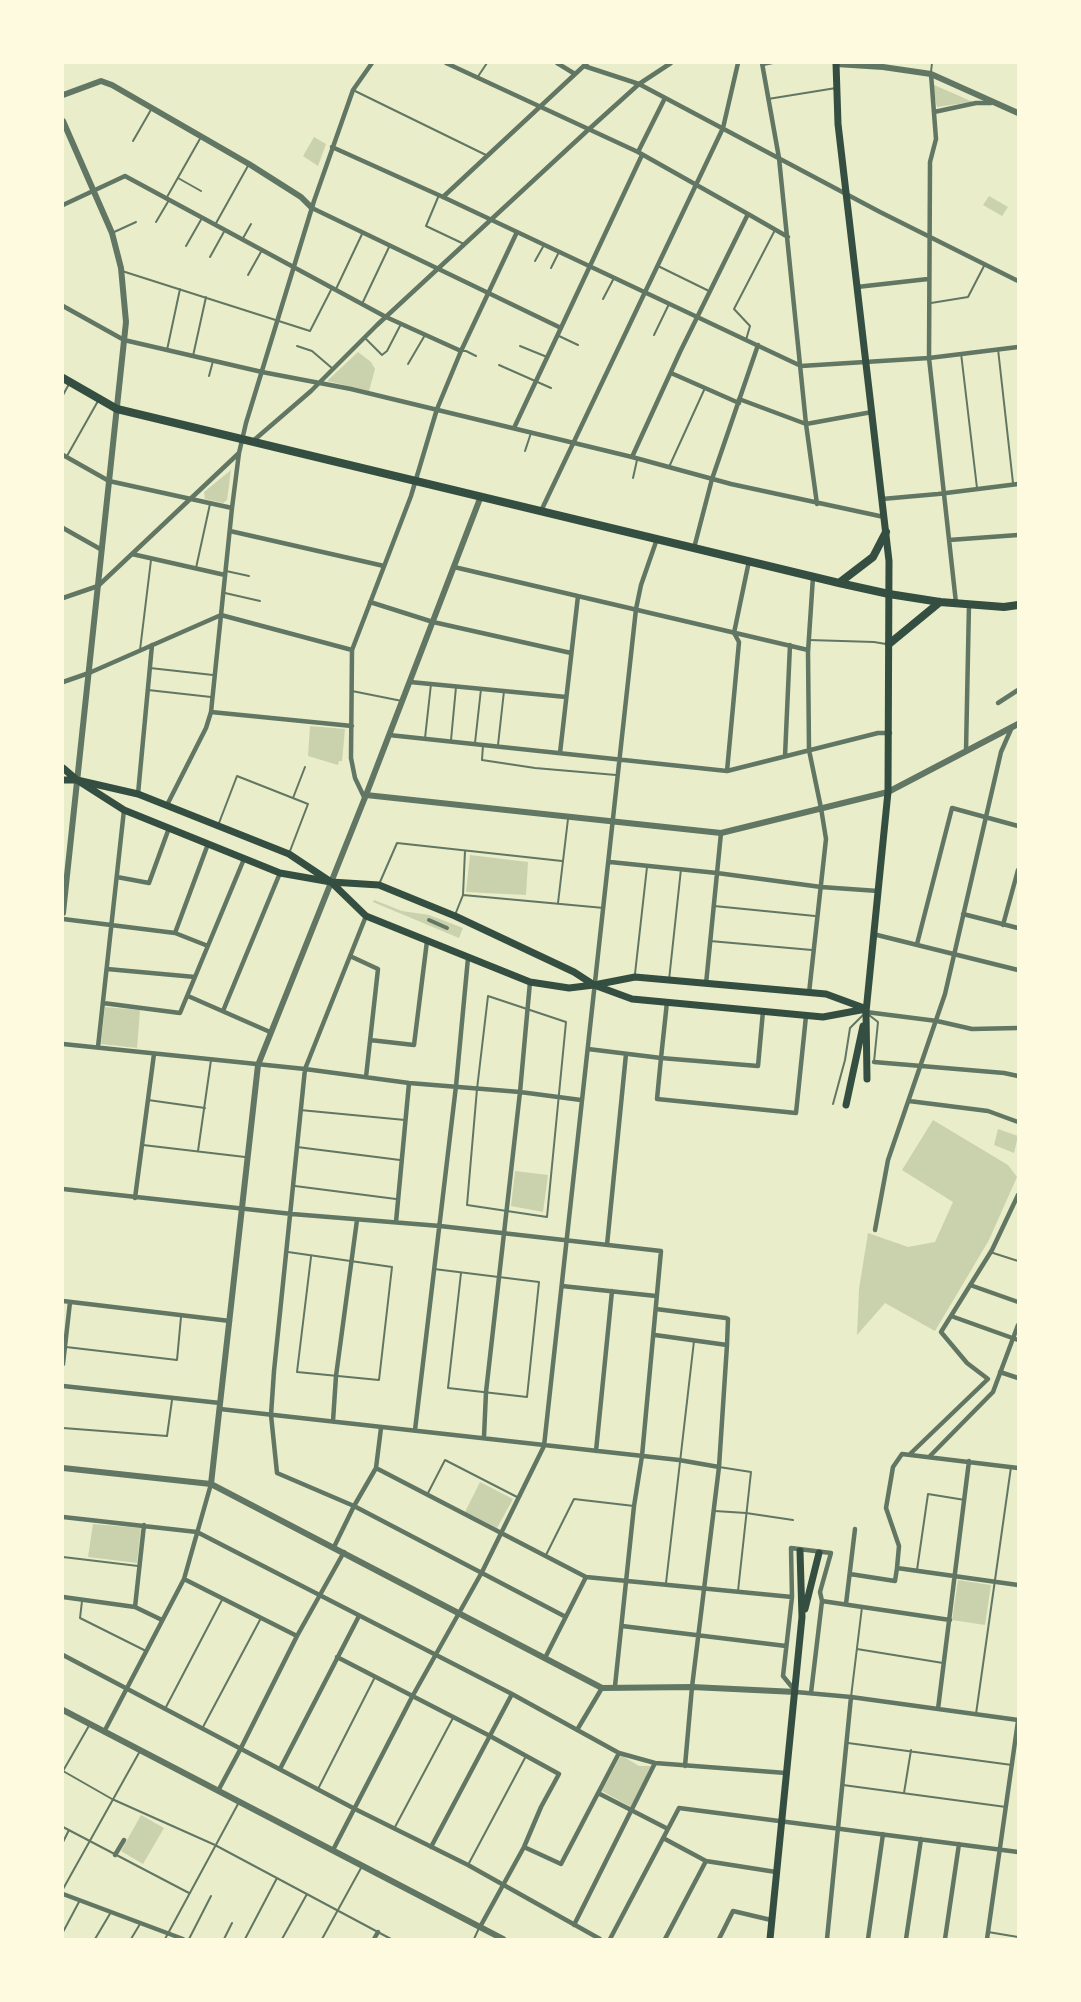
<!DOCTYPE html>
<style>
body{margin:0}
#map{position:relative;width:1081px;height:2002px;overflow:hidden;background:#e9edc9;font-family:Signika,sans-serif}
canvas{display:block}
.frame{position:absolute;inset:0;border:64px solid #fefae0;pointer-events:none}
</style>
<div id="map">
<canvas width="1081" height="2002"></canvas>
<div class="frame"></div>
</div>
<script>
const context = document.querySelector('canvas').getContext('2d');
context.lineJoin = 'round';
function paint(path, color) { context.fillStyle = color; context.fill(path, 'evenodd'); }
const toPath = rows => new Path2D(rows.map(r => 'M' + r).join(''));
function stroke(path, color, width, dash) { context.strokeStyle = color; context.lineWidth = width; context.lineCap = dash ? 'butt' : 'round'; context.setLineDash(dash || []); context.stroke(path); }
const green = toPath([
 [932,84,973,102,937,107],
 [314,137,326,144,318,166,303,156],
 [989,196,1008,207,1002,216,983,205],
 [358,352,371,362,375,369,369,391,327,381],
 [231,470,227,500,223,503,205,499,204,492],
 [310,726,345,729,342,761,339,761,338,765,308,756],
 [470,855,528,862,526,895,466,892],
 [374,900,402,911,429,915,463,928,459,938,373,902],
 [105,1007,140,1010,137,1048,101,1044],
 [933,1120,1008,1165,1017,1177,989,1240,935,1331,885,1303,857,1335,859,1289,868,1233,908,1247,935,1242,953,1202,902,1170],
 [998,1129,1018,1136,1014,1153,994,1145],
 [515,1171,548,1175,543,1212,511,1206],
 [480,1482,513,1499,497,1528,465,1512],
 [93,1524,141,1528,137,1563,88,1557],
 [958,1580,991,1585,985,1625,952,1620],
 [621,1755,639,1766,651,1766,631,1807,602,1791],
 [141,1815,164,1828,143,1864,121,1851]
]);
const service = toPath([
 [764,65,773,63],
 [931,72,932,63],
 [477,78,487,63],
 [353,90,488,156],
 [768,99,836,88],
 [133,141,152,108],
 [178,178,201,191],
 [439,195,426,226,464,244],
 [167,197,201,137],
 [156,222,169,200],
 [215,225,249,164],
 [112,233,136,222],
 [242,240,251,224],
 [186,246,202,218],
 [210,257,225,230],
 [535,261,544,245],
 [658,266,709,291],
 [551,268,559,252],
 [122,271,310,331,332,288],
 [248,275,262,250],
 [336,289,363,232],
 [603,299,614,278],
 [931,303,968,297,984,266],
 [362,304,390,245],
 [654,335,669,304],
 [559,336,578,345],
 [366,339,382,355,387,351,401,324],
 [746,340,750,326,734,309,775,230],
 [297,346,312,351,333,369],
 [520,346,547,357],
 [998,349,1013,483],
 [167,350,180,289],
 [461,351,466,351,476,356],
 [961,353,977,488],
 [193,356,206,297],
 [408,364,425,335],
 [499,365,551,388],
 [209,376,213,361],
 [63,395,69,384],
 [525,451,531,433],
 [67,456,98,401],
 [669,467,705,388],
 [633,478,637,460],
 [196,568,210,504],
 [226,571,249,576],
 [225,593,260,601],
 [809,640,874,642,886,644],
 [140,650,151,560],
 [150,668,213,675],
 [148,690,211,697],
 [352,691,402,701],
 [425,738,431,684],
 [451,740,456,687],
 [475,743,481,689],
 [483,745,482,760,535,768,616,775],
 [498,745,504,691],
 [293,798,305,767],
 [219,823,237,776,308,804,290,851],
 [380,882,397,843,562,861],
 [463,895,604,908],
 [558,903,568,819],
 [714,906,815,916],
 [455,915,463,895,465,851],
 [710,941,812,950],
 [635,974,647,867],
 [669,980,681,869],
 [488,996,566,1022,547,1217,467,1205,477,1089,488,996],
 [869,1015,878,1022,874,1062],
 [148,1100,205,1108],
 [833,1104,845,1060,850,1028,865,1013],
 [300,1110,405,1120],
 [143,1145,245,1157],
 [297,1147,400,1160],
 [198,1151,211,1060],
 [295,1186,396,1199],
 [288,1252,392,1267,379,1380,297,1372,311,1257],
 [990,1252,1018,1261],
 [434,1269,539,1282,527,1397,448,1388,461,1273],
 [66,1347,177,1360,181,1317],
 [63,1428,167,1436,172,1400],
 [719,1467,751,1472,738,1591],
 [428,1493,445,1460,519,1498],
 [715,1511,746,1513,793,1520],
 [546,1555,574,1499,634,1506],
 [63,1557,138,1566],
 [917,1570,928,1494,965,1500],
 [666,1583,694,1341],
 [82,1601,80,1618,146,1651],
 [857,1649,943,1663],
 [851,1697,862,1607],
 [166,1707,223,1598],
 [976,1714,1011,1467],
 [203,1727,261,1618],
 [848,1743,1012,1765],
 [63,1771,112,1799,215,1845,391,1939],
 [63,1771,90,1724],
 [843,1785,1006,1807],
 [318,1789,375,1677],
 [904,1793,911,1750],
 [63,1827,189,1893],
 [395,1827,453,1718],
 [63,1842,69,1830],
 [468,1865,526,1756],
 [63,1889,140,1751],
 [63,1932,80,1900],
 [988,1932,1018,1937],
 [95,1939,111,1912],
 [131,1939,140,1924],
 [165,1939,238,1804],
 [189,1939,211,1896],
 [224,1939,232,1923],
 [245,1939,277,1878],
 [282,1939,307,1894],
 [322,1939,361,1868],
 [474,1939,479,1928]
]);
const pedestrian = toPath([
 [429,920,447,928]
]);
const minor = toPath([
 [446,63,638,152,748,214],
 [557,63,575,74],
 [762,63,779,158,806,424,817,504],
 [584,66,639,84,880,212,1018,281],
 [931,74,936,139,930,162,929,358,956,603],
 [934,112,976,103,991,103],
 [332,147,443,197,801,366,929,358,1018,347],
 [638,152,665,98],
 [443,197,587,63],
 [63,205,125,176,386,317,461,351],
 [312,208,561,328],
 [857,287,928,279],
 [63,306,124,340,262,372,351,389,632,457,731,484,884,517],
 [671,373,739,403],
 [739,399,806,424,872,412],
 [514,428,642,155],
 [253,441,311,391,377,325,588,130,639,84,671,63],
 [63,455,109,481,232,508],
 [632,457,680,352,748,214,788,237],
 [882,499,938,494,1018,484],
 [541,511,723,128,738,63],
 [63,528,102,550],
 [230,531,384,566],
 [949,540,1018,535],
 [694,548,712,479,758,345],
 [132,554,225,575],
 [454,567,808,650],
 [63,598,98,586,239,453],
 [370,602,433,622,571,653],
 [63,682,89,673,221,615,352,650],
 [410,682,566,697],
 [998,703,1018,690],
 [211,712,352,726],
 [389,735,727,771,878,733,890,733],
 [966,751,969,604],
 [560,753,578,596],
 [785,756,790,645],
 [727,771,739,642,734,633,749,561],
 [138,794,152,645],
 [365,799,355,778,351,758,352,650,411,496,437,409,461,351,517,232],
 [167,805,206,728,211,712,232,508,239,453,246,423,314,201,353,90,372,63],
 [610,862,717,873,821,887,878,891],
 [117,877,149,883,169,828],
 [963,914,1018,928],
 [366,916,305,1069,274,1371,271,1415,277,1473,354,1506,564,1616],
 [63,919,175,933,208,946],
 [1003,925,1018,870],
 [175,933,208,844],
 [873,934,1018,970],
 [917,944,952,808,1018,826],
 [350,956,378,969,366,1077],
 [107,969,195,977],
 [706,984,721,833],
 [809,993,826,839,821,808,809,750,808,652,813,577],
 [188,996,270,1032],
 [667,1002,661,1058,758,1066,763,1011],
 [103,1003,180,1013,244,859],
 [223,1011,280,873],
 [866,1012,937,1021,972,1029,1018,1028],
 [370,1040,414,1045,427,941],
 [63,1044,305,1069,409,1083,520,1092,581,1100],
 [98,1047,124,810],
 [588,1049,661,1058,657,1099,796,1113,806,1016],
 [874,1062,1004,1073,1018,1076],
 [909,1101,988,1111,1018,1122],
 [63,1189,292,1214,440,1226,661,1251,642,1456,634,1506,615,1686],
 [135,1198,154,1054],
 [396,1222,409,1083],
 [875,1230,888,1160,945,994,1001,752,1012,727],
 [607,1245,626,1054],
 [970,1285,1018,1302],
 [562,1286,656,1296],
 [63,1301,230,1321],
 [656,1309,726,1318,728,1319,727,1345],
 [951,1316,1018,1340],
 [655,1335,727,1345,719,1467,692,1687,685,1766],
 [63,1364,70,1302],
 [1000,1372,1018,1378],
 [63,1386,220,1403],
 [220,1409,679,1460,719,1467],
 [333,1421,336,1376,357,1220],
 [415,1430,456,1086,468,958],
 [484,1437,486,1392,520,1092,530,982],
 [596,1451,612,1291],
 [910,1454,988,1379,967,1363,941,1332,992,1250,1018,1195],
 [930,1456,993,1392,1018,1325],
 [376,1468,586,1577,792,1597],
 [1018,1468,902,1454,893,1467,886,1508,899,1546,897,1568,1018,1585],
 [63,1517,197,1532,512,1694,619,1753,655,1763,786,1773],
 [334,1547,354,1506,376,1468,381,1428],
 [850,1574,895,1581,897,1568],
 [184,1579,297,1636],
 [63,1597,135,1607,144,1525],
 [822,1601,820,1592,831,1553,791,1548,792,1597,783,1676,796,1692,851,1697,1018,1720],
 [846,1604,855,1529],
 [135,1607,162,1620],
 [622,1626,786,1646],
 [63,1655,355,1809,468,1865,600,1939],
 [337,1657,490,1736,559,1774,541,1807,524,1847,480,1927],
 [545,1658,586,1577],
 [811,1693,822,1601,950,1620],
 [938,1709,969,1461],
 [577,1730,602,1688],
 [104,1732,184,1579,211,1484],
 [280,1769,359,1616],
 [218,1791,241,1748,297,1636,344,1552],
 [598,1793,668,1829],
 [663,1838,706,1861],
 [431,1847,512,1694],
 [524,1847,561,1864,619,1753],
 [333,1850,412,1697,482,1572,544,1446,636,609,641,585,657,539],
 [115,1855,124,1840],
 [63,1894,183,1939],
 [574,1925,655,1763],
 [374,1939,378,1932],
 [610,1939,679,1808,1018,1852],
 [665,1939,706,1861,776,1872],
 [719,1939,733,1911,771,1920],
 [827,1939,851,1697],
 [868,1939,883,1834],
 [906,1939,921,1839],
 [945,1939,959,1844],
 [987,1939,1018,1721]
]);
const tertiary = toPath([
 [836,64,883,67,931,74,1018,113],
 [63,95,101,81,112,85,249,164,301,197,312,208],
 [63,121,112,233,121,268,126,322,63,913],
 [366,795,721,833,888,792,1018,724],
 [63,1468,211,1484,602,1688,692,1687,796,1692],
 [211,1484,258,1065,366,795,481,496],
 [63,1710,503,1939]
]);
const secondary = toPath([
 [836,63,838,124,889,561,888,792,866,1012,867,1079],
 [63,768,77,780,138,794,289,854,331,882,379,885,455,916,574,972,594,985,635,977,826,994,864,1008],
 [63,780,77,780,124,810,280,873,331,882,366,916,530,982,569,988,594,985,632,999,823,1017,866,1009],
 [846,1105,863,1026],
 [805,1609,819,1553],
 [770,1939,802,1617,800,1551]
]);
const primary = toPath([
 [63,378,117,409,839,583,889,594,940,602,1004,607,1018,605],
 [839,583,873,557,886,532],
 [889,644,940,602]
]);
paint(green, '#cad2ad');
stroke(service, '#617663', 2);
stroke(pedestrian, '#617663', 4);
stroke(minor, '#617663', 4.5);
stroke(tertiary, '#617663', 6);
stroke(secondary, '#344e41', 7);
stroke(primary, '#344e41', 8);
</script>
